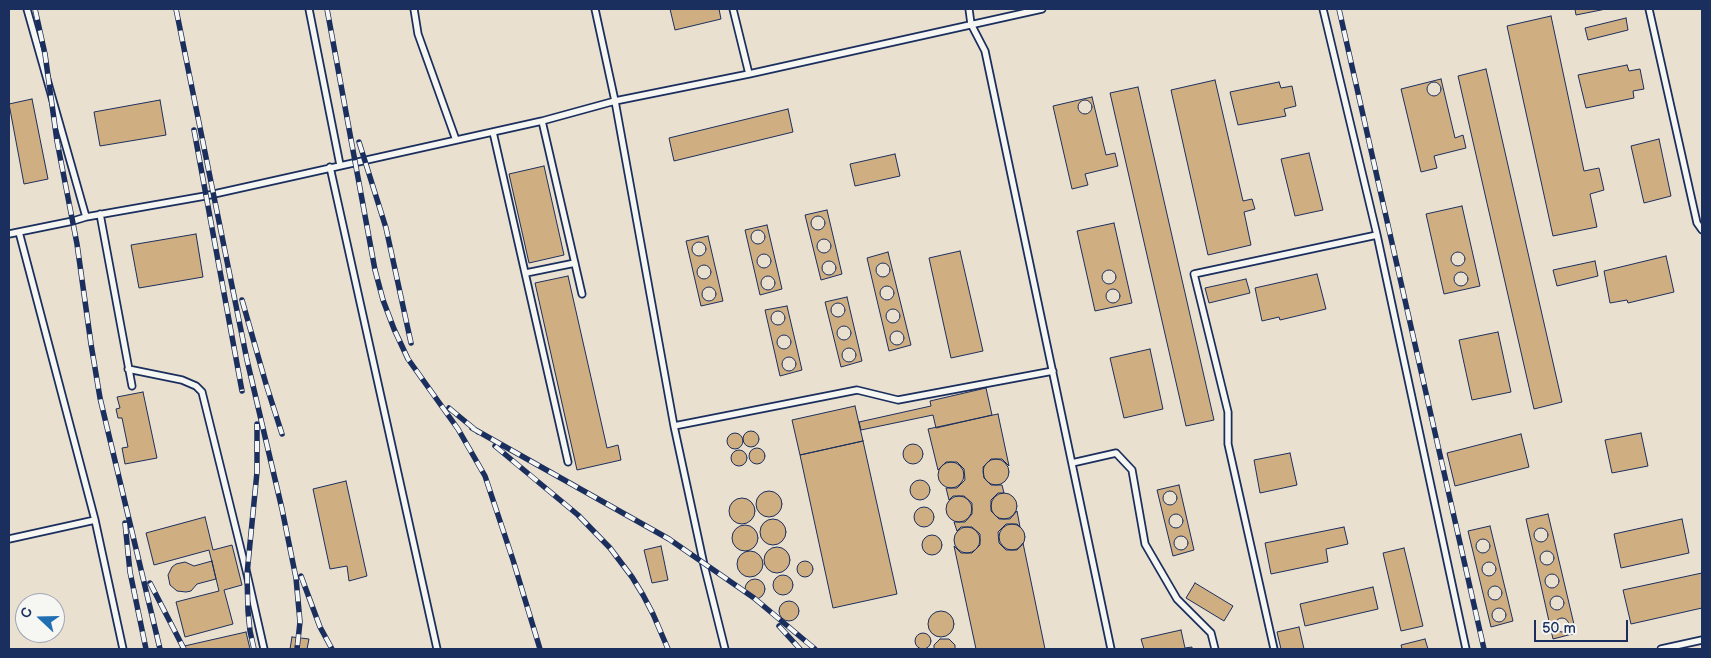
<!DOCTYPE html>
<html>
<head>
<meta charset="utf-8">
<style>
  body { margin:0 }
  #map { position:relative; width:1711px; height:658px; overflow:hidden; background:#eae0d0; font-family:"Balsamiq Sans",sans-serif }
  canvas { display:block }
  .frame { position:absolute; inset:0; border:10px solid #1b2f5e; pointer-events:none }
  .north { position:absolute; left:15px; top:593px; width:50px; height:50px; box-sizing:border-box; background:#f6f6f2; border:1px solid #9ea6b7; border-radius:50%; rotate:291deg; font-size:14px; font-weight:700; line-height:20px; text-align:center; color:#1b2f5e }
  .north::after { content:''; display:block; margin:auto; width:18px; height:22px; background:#1f6fb2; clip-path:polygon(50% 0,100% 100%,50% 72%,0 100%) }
  .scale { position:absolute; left:1534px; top:620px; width:94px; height:22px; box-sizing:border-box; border:2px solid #1b2f5e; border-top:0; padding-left:6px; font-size:15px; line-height:18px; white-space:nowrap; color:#1b2f5e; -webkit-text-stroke:4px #f6f6f2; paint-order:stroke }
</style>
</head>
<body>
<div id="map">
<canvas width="1711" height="658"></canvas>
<div class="frame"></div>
<div class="north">С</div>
<div class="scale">50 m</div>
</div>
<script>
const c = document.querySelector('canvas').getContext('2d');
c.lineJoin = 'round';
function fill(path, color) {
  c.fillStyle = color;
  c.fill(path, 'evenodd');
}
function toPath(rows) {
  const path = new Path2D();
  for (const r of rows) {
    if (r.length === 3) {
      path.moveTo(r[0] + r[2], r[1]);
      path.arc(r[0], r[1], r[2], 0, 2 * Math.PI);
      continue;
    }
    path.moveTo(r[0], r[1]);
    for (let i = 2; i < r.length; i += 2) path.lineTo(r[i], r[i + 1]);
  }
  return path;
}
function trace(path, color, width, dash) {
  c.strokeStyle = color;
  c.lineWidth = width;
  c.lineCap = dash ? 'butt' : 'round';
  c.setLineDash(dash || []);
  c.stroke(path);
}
const building = toPath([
  [670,9,719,9,721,19,675,30,670,9],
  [1575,9,1606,9,1576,15,1575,9],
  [1551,16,1584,171,1599,168,1604,190,1590,194,1597,227,1553,236,1507,26,1551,16],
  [1626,18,1628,30,1588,40,1585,28,1626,18],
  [1627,65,1629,71,1640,69,1644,89,1633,91,1634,98,1586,108,1578,75,1627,65],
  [1486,69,1562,402,1534,409,1458,76,1486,69],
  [1441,79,1455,138,1463,135,1466,148,1434,156,1437,168,1421,172,1401,89,1441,79],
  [1215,80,1243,201,1252,199,1255,209,1244,212,1251,245,1208,255,1171,90,1215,80],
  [1434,89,7],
  [1279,82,1281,88,1292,86,1296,106,1284,109,1286,116,1238,125,1230,92,1279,82],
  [1138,87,1214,420,1186,426,1110,93,1138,87],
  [1092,97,1106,155,1115,153,1118,166,1085,174,1088,185,1072,189,1053,106,1092,97],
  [32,99,48,179,24,184,9,104,32,99],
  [1085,107,7],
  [160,100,166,135,100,146,94,112,160,100],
  [788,109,793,132,674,161,669,138,788,109],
  [1659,139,1671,196,1644,203,1631,146,1659,139],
  [1309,153,1323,210,1295,216,1281,159,1309,153],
  [895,154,900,176,855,186,850,164,895,154],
  [544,166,564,255,529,263,509,174,544,166],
  [1462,206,1480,286,1444,294,1426,214,1462,206],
  [827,210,842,274,821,280,805,215,827,210],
  [818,223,7],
  [1114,223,1132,303,1095,311,1077,231,1114,223],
  [767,225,782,289,760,295,745,230,767,225],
  [758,237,7],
  [196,234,203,277,139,288,131,245,196,234],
  [708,236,723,301,701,306,686,241,708,236],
  [824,246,7],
  [699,249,7],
  [960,251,983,351,951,358,929,258,960,251],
  [1458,259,7],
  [888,252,911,345,889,351,867,258,888,252],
  [764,261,7],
  [1666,256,1674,292,1628,303,1627,300,1610,303,1604,271,1666,256],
  [829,268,7],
  [1595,261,1598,276,1557,286,1553,270,1595,261],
  [883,270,7],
  [704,272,7],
  [1109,277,7],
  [1461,279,7],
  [1317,274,1326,309,1280,320,1279,317,1262,321,1255,288,1317,274],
  [768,283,7],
  [568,276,607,448,618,445,621,460,577,470,535,283,568,276],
  [1246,279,1250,293,1209,303,1205,288,1246,279],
  [887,293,7],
  [709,294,7],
  [1113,296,7],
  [847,297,862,361,841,367,825,302,847,297],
  [838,310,7],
  [787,306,802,370,780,376,765,310,787,306],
  [893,316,7],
  [778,318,7],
  [844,333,7],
  [897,338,7],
  [1498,332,1511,392,1472,400,1459,340,1498,332],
  [784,342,7],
  [849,355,7],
  [1150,349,1163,409,1124,418,1110,358,1150,349],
  [789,364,7],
  [986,388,992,415,936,428,933,415,861,430,859,422,931,406,930,401,986,388],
  [143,392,157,458,125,464,122,448,128,447,122,418,118,418,116,409,120,408,117,397,143,392],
  [855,406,863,441,800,455,792,420,855,406],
  [998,414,1009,466,1002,459,991,459,983,467,984,478,991,485,1002,485,1004,493,998,493,991,500,991,511,999,519,1010,519,1017,511,1020,527,1017,524,1006,524,998,532,999,543,1006,550,1017,550,1023,543,1045,649,976,649,954,546,961,553,972,553,980,545,980,534,972,527,961,527,957,531,954,522,965,522,972,514,972,503,964,496,953,496,949,500,946,488,957,488,965,480,964,469,957,462,946,462,938,470,928,429,998,414],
  [751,439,8],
  [1641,433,1648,466,1612,473,1605,440,1641,433],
  [735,441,8],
  [1521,434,1529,467,1455,486,1447,453,1521,434],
  [863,441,897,594,833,608,800,455,863,441],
  [913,454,10],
  [757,456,8],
  [739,458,8],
  [1290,453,1297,485,1260,493,1254,460,1290,453],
  [996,472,13],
  [951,475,13],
  [920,490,10],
  [346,481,367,576,349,581,347,566,330,569,313,489,346,481],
  [1179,485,1194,550,1173,556,1157,490,1179,485],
  [1170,498,7],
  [769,504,13],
  [1004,506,13],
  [959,509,13],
  [742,511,13],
  [924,517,10],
  [1176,521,7],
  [1548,514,1576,633,1553,639,1526,519,1548,514],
  [205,517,213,550,232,545,242,585,224,590,233,624,185,637,176,602,219,591,209,550,154,565,146,533,205,517],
  [773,532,13],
  [1682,519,1689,553,1621,568,1614,534,1682,519],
  [1012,537,13],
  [745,538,13],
  [1490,526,1513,621,1491,627,1468,531,1490,526],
  [967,540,13],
  [1344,527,1348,544,1326,549,1328,562,1271,574,1265,543,1344,527],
  [1541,535,7],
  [932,545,10],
  [1181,543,7],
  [1483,546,7],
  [661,546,668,580,652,583,644,550,661,546],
  [777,560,13],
  [1404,548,1423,626,1401,631,1383,553,1404,548],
  [1547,558,7],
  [750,564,13],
  [212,561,216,579,197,584,191,591,186,592,177,591,170,585,168,575,172,567,176,564,185,562,194,566,212,561],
  [805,569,8],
  [1489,569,7],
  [1702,573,1702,608,1631,624,1623,590,1702,573],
  [1552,581,7],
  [783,585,10],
  [755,589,10],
  [1195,583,1233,606,1224,621,1186,598,1195,583],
  [1495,593,7],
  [1373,587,1378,609,1305,626,1300,604,1373,587],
  [1557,603,7],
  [789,611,10],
  [1499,615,7],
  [941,624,13],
  [1562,625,7],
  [1299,627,1304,649,1281,649,1277,632,1299,627],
  [1181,630,1185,648,1192,647,1192,649,1144,649,1141,639,1181,630],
  [246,632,250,649,181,649,180,647,246,632],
  [923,641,8],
  [292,637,309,639,307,649,290,649,292,637],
  [940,639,949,639,955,645,955,649,934,649,934,645,940,639],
  [1425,639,1428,649,1402,649,1401,645,1425,639]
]);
fill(building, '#cfae82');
trace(building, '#1b2f5e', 1);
const lane = toPath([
  [27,9,86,217],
  [309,9,340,165],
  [414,9,418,34,456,140],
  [595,9,615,101,674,426,704,565,725,649],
  [733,9,749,74],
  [969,9,971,24,985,51,1111,649],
  [1323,9,1377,235,1466,649],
  [1649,9,1697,223,1702,230],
  [542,121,582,294],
  [493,132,568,462],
  [330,167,437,649],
  [100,214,132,386],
  [9,234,73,221,86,217,205,196,542,121,615,101,749,74,1042,9],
  [526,273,575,263],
  [128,369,182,380,196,386,202,392,247,574,264,649],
  [674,426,857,390,898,400,1053,371],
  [1072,463,1116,453,1132,470,1145,544,1177,599,1211,633,1215,649],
  [95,520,123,649],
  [9,539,95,520,19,232],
  [1274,649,1228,444,1228,412,1194,274,1377,235],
  [1661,649,1702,640]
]);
trace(lane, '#1b2f5e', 9);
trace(lane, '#f6f6f2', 5.5);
const rail = toPath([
  [35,9,45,54,57,141,77,244,91,344,100,398,160,649],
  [176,9,247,360,282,509,296,578,300,622,297,649],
  [327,9,375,270,383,300,394,329,408,359,458,429,485,476,513,560,540,649],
  [1339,9,1484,649],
  [194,130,242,391],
  [359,142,386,228,411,343],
  [242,300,266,384,282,434],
  [449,408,478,432],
  [472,428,669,539,754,598,815,649],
  [495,446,578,515,610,548,632,577,643,595,653,614,668,649],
  [125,523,130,572,146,649],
  [301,576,320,627,332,649],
  [150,583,184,649],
  [779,626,800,649],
  [254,649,250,631,248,611,247,574,257,472,257,424]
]);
trace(rail, '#1b2f5e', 5.5);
trace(rail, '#f6f6f2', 4, [11]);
</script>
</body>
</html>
